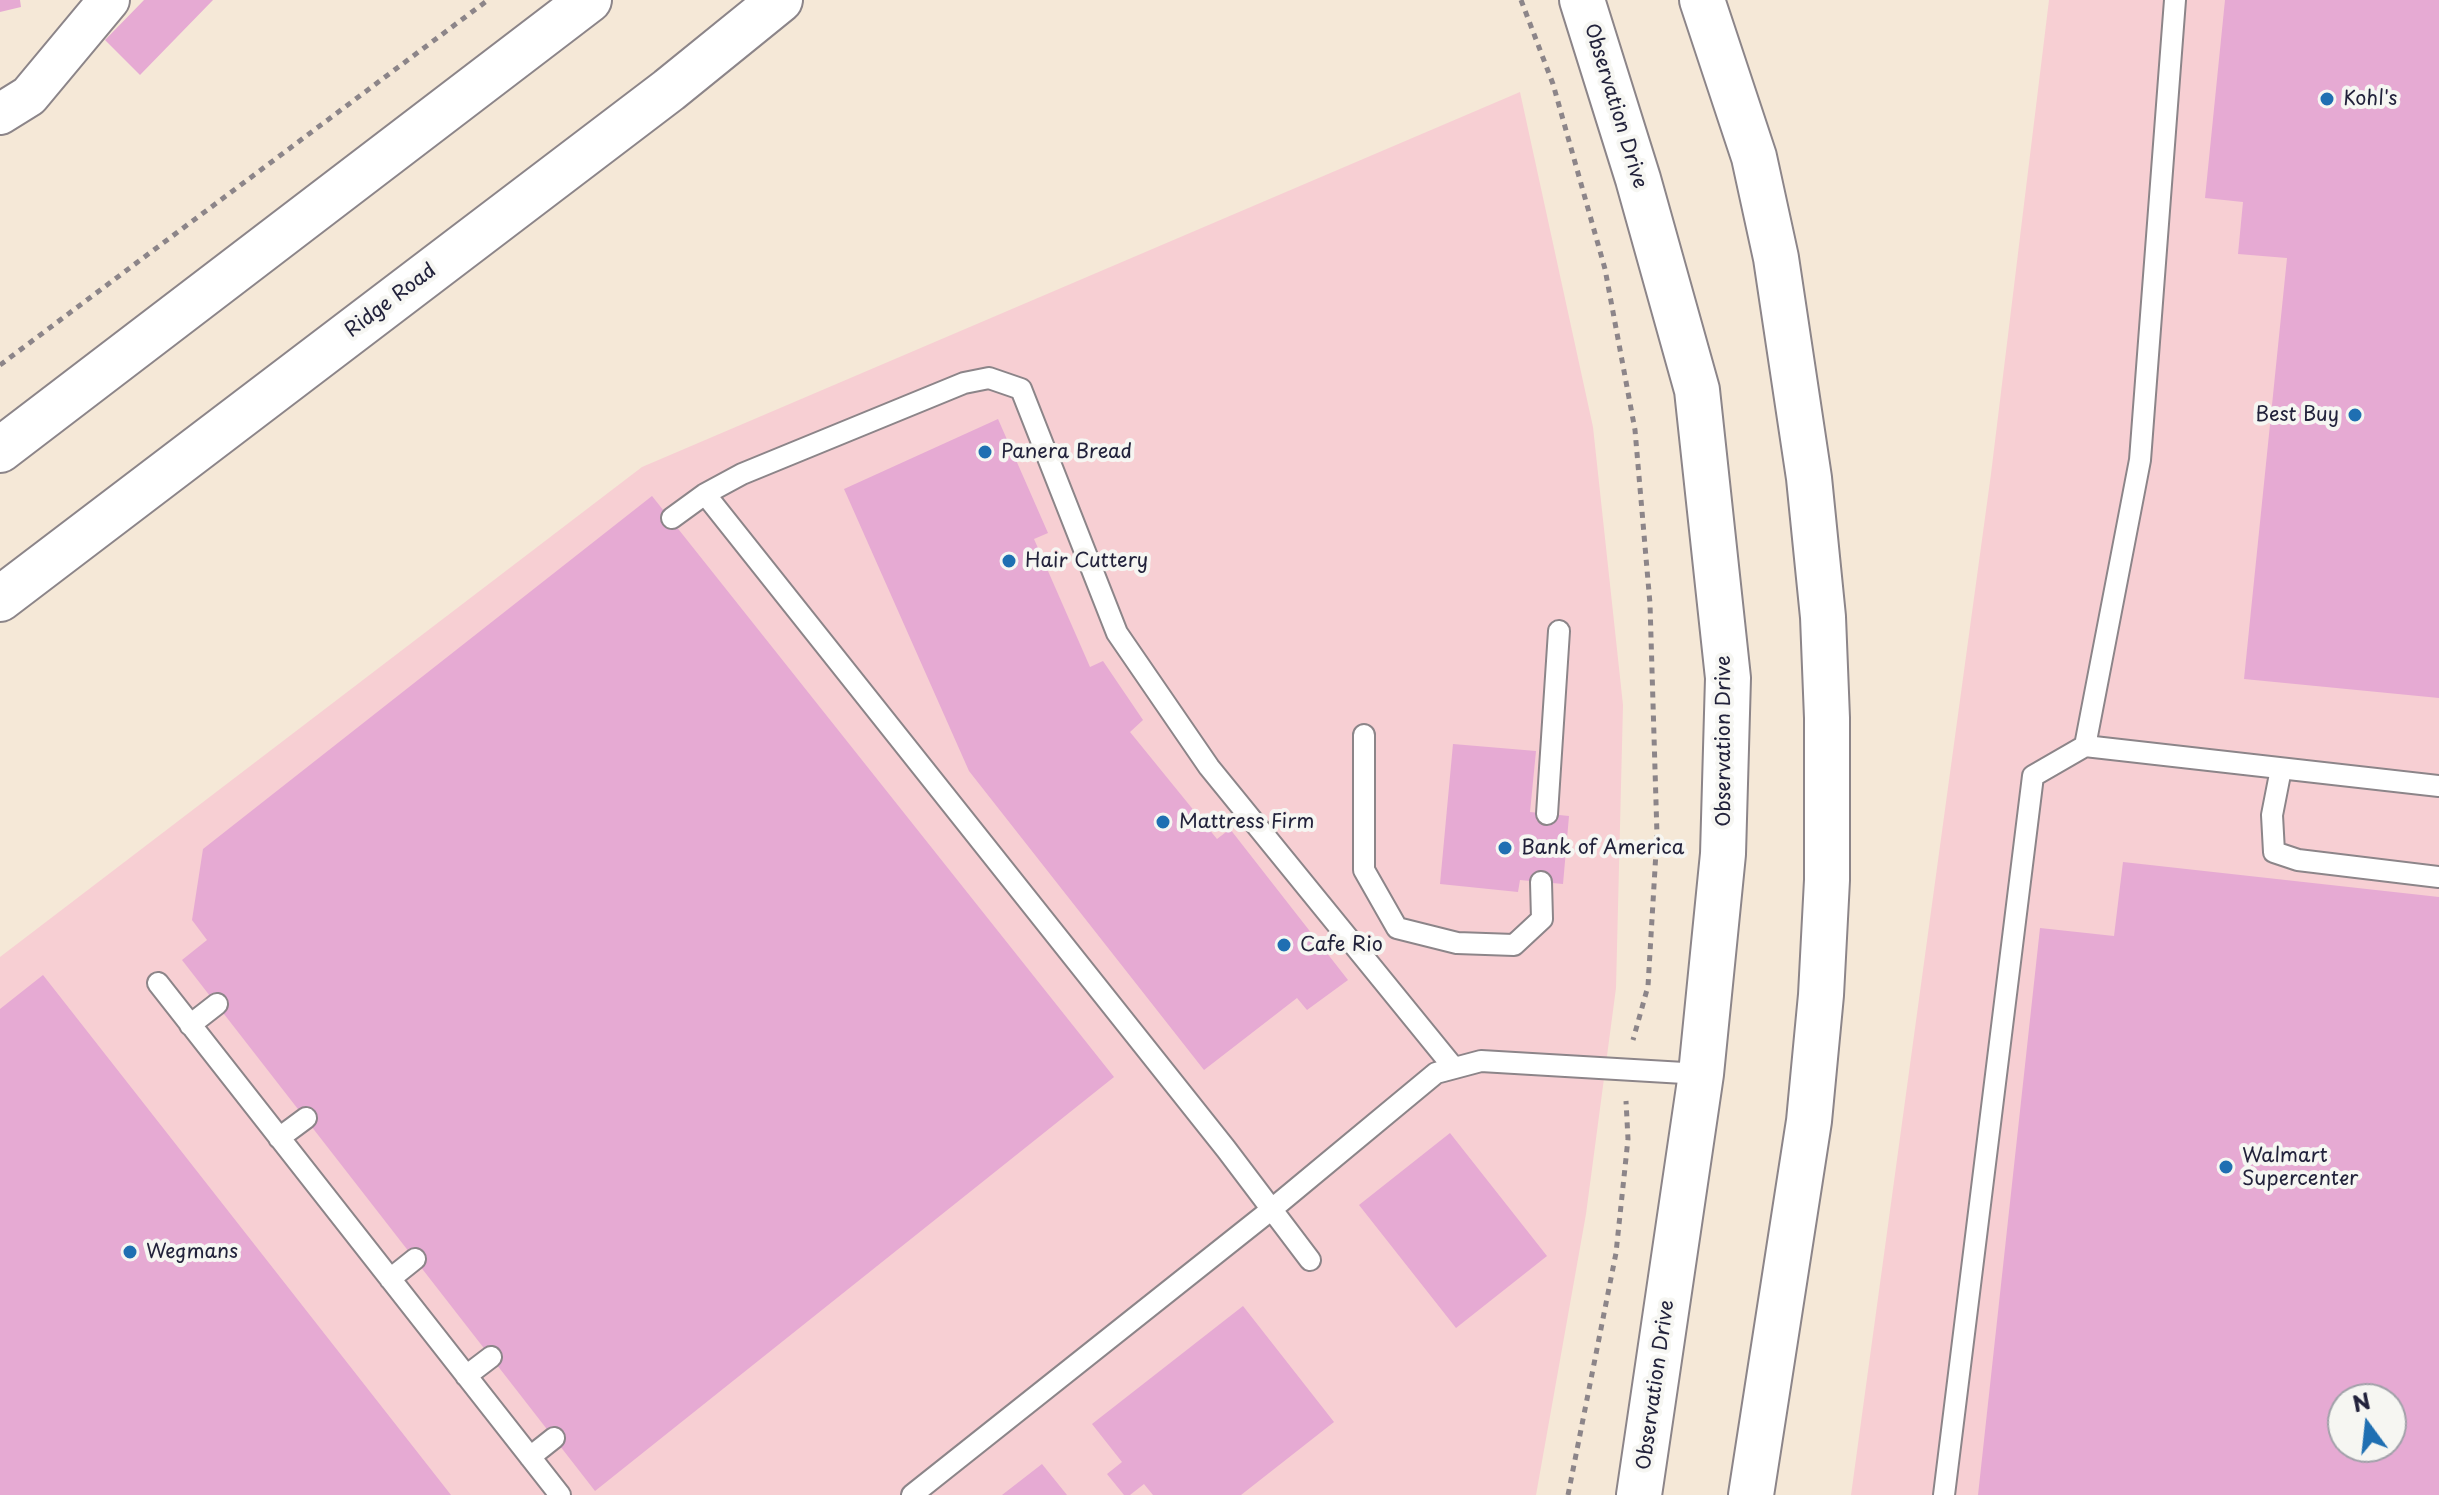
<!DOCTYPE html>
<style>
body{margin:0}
#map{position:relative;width:2439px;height:1495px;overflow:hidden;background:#f5e8d7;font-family:"Playpen Sans",sans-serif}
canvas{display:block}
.north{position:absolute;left:2327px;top:1383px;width:80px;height:80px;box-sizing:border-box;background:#f6f6f2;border:2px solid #a1a1a9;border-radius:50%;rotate:345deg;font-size:22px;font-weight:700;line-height:32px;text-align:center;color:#22223b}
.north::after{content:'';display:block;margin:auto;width:28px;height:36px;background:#1f6fb2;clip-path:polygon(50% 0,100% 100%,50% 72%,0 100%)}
</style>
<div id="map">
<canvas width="2439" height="1495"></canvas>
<div class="north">N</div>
</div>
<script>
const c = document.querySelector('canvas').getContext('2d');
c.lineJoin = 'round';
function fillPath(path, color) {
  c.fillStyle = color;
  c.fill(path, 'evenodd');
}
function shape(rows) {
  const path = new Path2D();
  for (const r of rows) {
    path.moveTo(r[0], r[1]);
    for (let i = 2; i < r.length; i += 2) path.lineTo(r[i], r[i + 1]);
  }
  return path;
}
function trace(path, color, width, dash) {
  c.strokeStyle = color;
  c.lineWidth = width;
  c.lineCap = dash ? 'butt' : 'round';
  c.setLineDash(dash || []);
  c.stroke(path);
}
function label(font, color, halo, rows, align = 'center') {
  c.font = font + ' "Playpen Sans",sans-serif';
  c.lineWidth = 8;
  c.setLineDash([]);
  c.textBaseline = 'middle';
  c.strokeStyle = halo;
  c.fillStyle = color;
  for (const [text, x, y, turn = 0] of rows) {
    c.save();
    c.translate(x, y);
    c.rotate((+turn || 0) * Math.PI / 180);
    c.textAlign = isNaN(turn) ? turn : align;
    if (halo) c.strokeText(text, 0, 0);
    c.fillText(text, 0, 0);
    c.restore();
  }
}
const built = shape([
 [2049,0,2439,0,2439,1495,1851,1495,1991,474],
 [2343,1399,2391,1399,2391,1447,2343,1447],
 [1520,92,1593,427,1623,705,1616,988,1586,1214,1536,1495,0,1495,0,957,642,467]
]);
const building = shape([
 [0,0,20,0,21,7,0,12],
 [144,0,213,0,140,75,105,40],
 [2225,0,2439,0,2439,698,2244,679,2287,258,2238,254,2243,202,2205,198],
 [998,419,1048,533,1034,539,1090,667,1103,661,1143,720,1130,732,1217,839,1230,829,1348,980,1307,1010,1297,998,1204,1070,969,771,844,489],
 [652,496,1114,1077,595,1491,182,960,207,940,192,920,203,849],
 [1453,744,1536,751,1530,812,1569,816,1563,884,1520,880,1518,892,1440,884],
 [2123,862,2439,897,2439,1495,1978,1495,2040,928,2114,936],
 [2343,1399,2391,1399,2391,1447,2343,1447],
 [43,975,451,1495,0,1495,0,1009],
 [1450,1133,1547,1256,1456,1328,1359,1205],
 [1243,1306,1334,1422,1241,1495,1153,1495,1144,1484,1130,1495,1124,1495,1107,1474,1122,1462,1092,1424],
 [1042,1464,1067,1495,1002,1495]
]);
const path = shape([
 [1521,0,1553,84,1605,269,1635,430,1650,604,1657,835,1648,986,1633,1040],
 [0,365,488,0],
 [1568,1495,1616,1253,1628,1139,1626,1101]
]);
const lane = shape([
 [705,494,1226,1149,1310,1260],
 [672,518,705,494,742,474,964,383,989,378,1021,389,1117,633,1209,767,1454,1068],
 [1364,735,1364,870,1397,928,1457,943,1514,945,1542,919,1541,882],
 [2085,746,2140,460,2175,0],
 [2281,769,2272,815,2274,852,2298,860,2439,877],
 [1547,814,1559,631],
 [158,983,560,1495],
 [190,1025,217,1004],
 [279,1138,306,1118],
 [390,1279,415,1259],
 [466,1376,491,1357],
 [530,1457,554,1438],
 [912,1495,1272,1209,1436,1073,1481,1061,1701,1074],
 [1944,1495,2033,776,2085,746,2439,786]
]);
const street = shape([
 [0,114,29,96,109,0]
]);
const secondary = shape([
 [1582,0,1638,179,1697,390,1728,678,1723,854,1701,1074,1639,1495],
 [1702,0,1754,157,1776,258,1809,478,1823,617,1827,718,1827,880,1821,995,1809,1121,1751,1495]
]);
const highway = shape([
 [0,450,589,0],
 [0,599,669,90,780,0]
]);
const markers = [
 [2327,99,8,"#1f6fb2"],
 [2355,415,8,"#1f6fb2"],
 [985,452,8,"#1f6fb2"],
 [1009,561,8,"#1f6fb2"],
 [1163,822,8,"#1f6fb2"],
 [1505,848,8,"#1f6fb2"],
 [1284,945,8,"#1f6fb2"],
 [2226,1167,8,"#1f6fb2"],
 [130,1252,8,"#1f6fb2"]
];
const poiNames = [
 ["Kohl's",2343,99],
 ["Best Buy",2339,415,"right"],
 ["Panera Bread",1001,452],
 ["Hair Cuttery",1025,561],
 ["Mattress Firm",1179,822],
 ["Bank of America",1521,848],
 ["Cafe Rio",1300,945],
 ["Walmart",2242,1156],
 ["Supercenter",2242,1179],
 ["Wegmans",146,1252]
];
const streetNames = [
 ["Observation Drive",1615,106,73],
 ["Ridge Road",391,301,-37],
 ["Observation Drive",1724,741,-90],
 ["Observation Drive",1656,1385,-82]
];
fillPath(built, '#f7cfd3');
fillPath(building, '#e6aad3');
trace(lane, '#8c8589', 24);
trace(street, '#8c8589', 44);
trace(secondary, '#8c8589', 48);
trace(highway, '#8c8589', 48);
trace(path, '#8c8589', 5, [6, 6]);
trace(lane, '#fff', 20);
trace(street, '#fff', 40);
trace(secondary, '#fff', 44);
trace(highway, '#fff', 44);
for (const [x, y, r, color] of markers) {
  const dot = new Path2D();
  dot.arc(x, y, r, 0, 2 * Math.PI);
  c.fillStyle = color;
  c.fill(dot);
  trace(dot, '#f6f6f2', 3);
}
label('20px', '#22223b', '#f6f6f2', poiNames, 'left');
label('20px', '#22223b', '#f6f6f2', streetNames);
</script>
